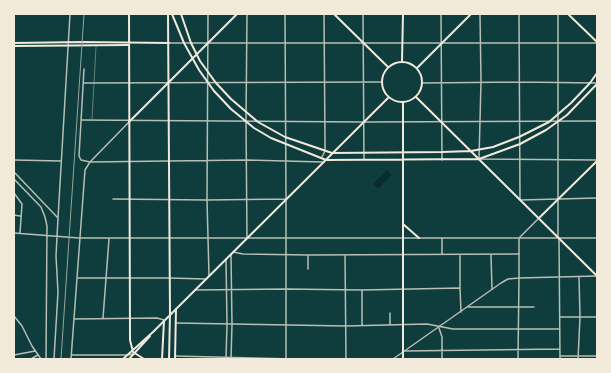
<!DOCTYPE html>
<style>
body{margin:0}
#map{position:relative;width:611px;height:373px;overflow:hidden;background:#0f3d3e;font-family:Poppins,sans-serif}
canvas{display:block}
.frame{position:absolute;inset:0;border:15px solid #f1e9da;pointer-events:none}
</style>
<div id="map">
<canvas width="611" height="373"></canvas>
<div class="frame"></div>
</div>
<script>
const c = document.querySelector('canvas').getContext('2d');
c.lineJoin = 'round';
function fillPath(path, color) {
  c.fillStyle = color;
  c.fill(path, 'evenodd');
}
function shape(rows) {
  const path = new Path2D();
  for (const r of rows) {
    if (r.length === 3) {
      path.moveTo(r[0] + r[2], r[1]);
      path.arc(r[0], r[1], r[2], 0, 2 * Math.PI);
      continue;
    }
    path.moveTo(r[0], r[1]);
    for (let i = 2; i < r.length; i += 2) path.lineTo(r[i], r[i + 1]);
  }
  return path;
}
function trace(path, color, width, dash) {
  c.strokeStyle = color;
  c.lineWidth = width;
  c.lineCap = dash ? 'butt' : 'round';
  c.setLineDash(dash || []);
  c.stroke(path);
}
const water = shape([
 [387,170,391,175,378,189,373,184]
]);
const service = shape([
 [92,119,96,47]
]);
const minor = shape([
 [208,14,207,200,209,276],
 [285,14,286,199,286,359],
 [363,14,364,160],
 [441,14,442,160],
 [519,14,520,200,597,198],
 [169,43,597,43],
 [84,69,79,156,81,160,90,162,247,160,323,162],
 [84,83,382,82],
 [423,83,519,82,597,83],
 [82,120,364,122,597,121],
 [14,160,61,161],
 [14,172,58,218],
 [14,179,41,207,45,217,47,226,46,359],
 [14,193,22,204,20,233],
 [113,199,207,200,286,199],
 [14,215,20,216],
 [14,233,79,238,403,238],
 [442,238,442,254],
 [559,239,560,359],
 [233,252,243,254,308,255,519,254],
 [308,255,308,269],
 [345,255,346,359],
 [460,255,460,288],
 [491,255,492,289],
 [77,278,169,278,206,279],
 [14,288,14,291],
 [468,307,534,307],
 [390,313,390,325],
 [14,316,22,326,32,346,41,359],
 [560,317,597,317],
 [103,318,109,239],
 [74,319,157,318,164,320],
 [176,323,346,326,427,324,453,329,560,329],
 [362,325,362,290],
 [439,328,442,337,442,359],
 [405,351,560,349],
 [14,355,35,351],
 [72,355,127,355,134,354],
 [175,356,293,359],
 [561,356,597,356],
 [31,359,38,355],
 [54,359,58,292,56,256,58,218,70,14],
 [71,359,85,170,90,162,129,122],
 [518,359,519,278,597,276],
 [578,359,580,317,579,277]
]);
const tertiary = shape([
 [247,14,246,121,247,238],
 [480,14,481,82,479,159,597,160],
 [558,14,558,238],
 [322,157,325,151,325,141,324,14],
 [403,238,597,238],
 [231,255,232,324,231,359],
 [195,290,286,289,362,290,460,288,461,312],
 [226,359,227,324,226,259],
 [393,359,501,283,508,279,519,278,519,238,539,218]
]);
const secondary = shape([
 [172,14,184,43,199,70,214,91,231,109,254,128,271,138,326,160,479,159,520,144,546,130,567,115,597,84],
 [181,14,191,43,200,61,216,83,231,99,258,122,285,137,332,153,442,152,471,151,493,147,519,137,549,122,571,103,590,83,597,73],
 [334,14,388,67],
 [568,14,597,42],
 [402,61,403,14],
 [416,97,597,276],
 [129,122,237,14],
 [539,218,597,161],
 [403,224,419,238],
 [175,359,176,309],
 [403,359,403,102]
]);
const primary = shape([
 [129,14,130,340,133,352,144,359],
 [168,14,170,314,169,359],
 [14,43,82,42,169,43],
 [14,46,128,45],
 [402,82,20],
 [417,68,471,14],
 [123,359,153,332,389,97],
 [129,359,150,336],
 [162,359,164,321]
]);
const rail = shape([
 [61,359,84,14]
]);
fillPath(water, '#0a2a2b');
trace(service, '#b8beb3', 0.5);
trace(minor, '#b8beb3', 1.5);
trace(tertiary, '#b8beb3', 1.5);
trace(secondary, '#f1e9da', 2);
trace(primary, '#f1e9da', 2);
trace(rail, '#97a49c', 1);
</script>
